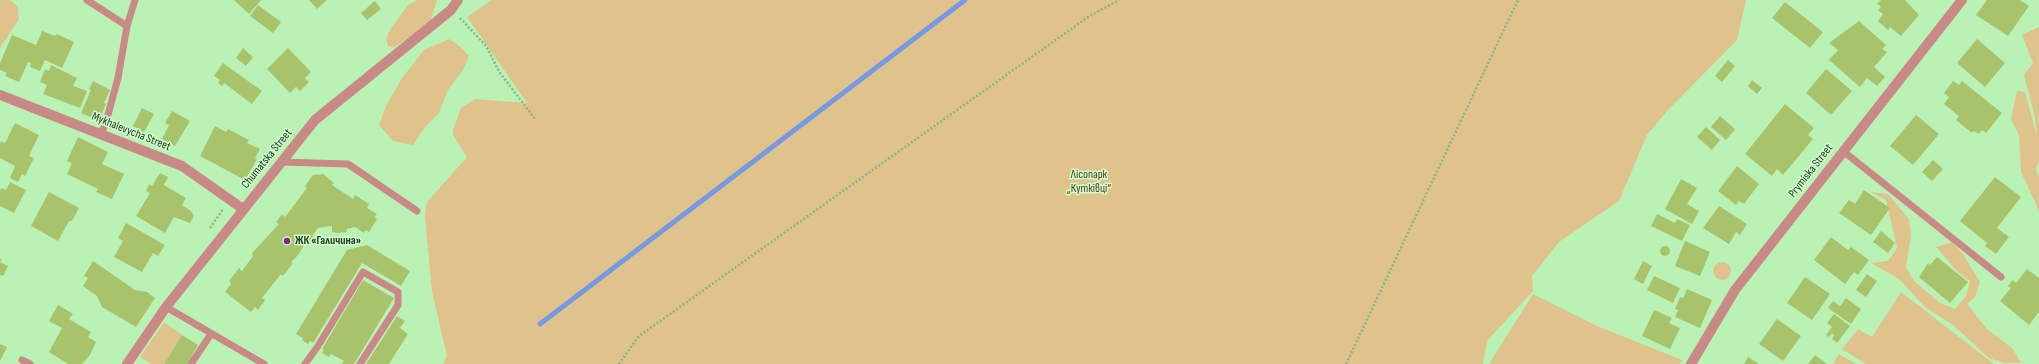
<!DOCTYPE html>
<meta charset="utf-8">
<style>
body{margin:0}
canvas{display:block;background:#baf2b6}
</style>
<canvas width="2039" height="364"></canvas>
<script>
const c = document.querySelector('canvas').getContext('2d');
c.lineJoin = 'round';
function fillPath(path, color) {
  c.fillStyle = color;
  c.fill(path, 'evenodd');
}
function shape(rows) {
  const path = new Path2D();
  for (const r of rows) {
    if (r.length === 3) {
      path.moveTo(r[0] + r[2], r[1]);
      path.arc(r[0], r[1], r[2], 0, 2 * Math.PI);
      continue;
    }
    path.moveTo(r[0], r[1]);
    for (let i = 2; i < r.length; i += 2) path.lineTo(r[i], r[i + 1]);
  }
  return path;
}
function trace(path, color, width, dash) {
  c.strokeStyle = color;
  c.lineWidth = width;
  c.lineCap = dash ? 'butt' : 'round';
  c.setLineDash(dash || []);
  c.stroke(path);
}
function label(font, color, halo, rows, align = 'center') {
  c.font = font + ' "Sofia Sans Condensed",sans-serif';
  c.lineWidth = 3;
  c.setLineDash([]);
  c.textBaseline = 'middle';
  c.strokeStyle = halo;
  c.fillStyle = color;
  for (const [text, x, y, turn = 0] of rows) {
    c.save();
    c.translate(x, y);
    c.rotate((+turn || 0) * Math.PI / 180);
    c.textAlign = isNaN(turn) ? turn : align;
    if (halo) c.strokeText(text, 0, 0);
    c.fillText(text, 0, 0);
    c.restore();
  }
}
const green = shape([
 [0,0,10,0,18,7,19,19,0,48],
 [417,0,437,0,430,23,395,47,388,46,386,39,391,28,408,5],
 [492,0,1746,0,1737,40,1667,111,1647,135,1619,201,1559,242,1532,276,1533,291,1487,341,1483,364,443,364,447,356,432,292,425,218,426,206,428,201,467,157,453,135,453,130,461,108,475,99,527,103,467,17],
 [2039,27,2039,160,2036,170,2039,177,2039,214,2037,206,2021,172,2019,135,2011,119,2017,91,2025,92,2037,136,2035,118,2024,75,2033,63,2022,35],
 [449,39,457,44,469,56,463,70,448,90,439,113,425,127,413,145,393,141,379,125,386,106,402,78,424,50],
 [1871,192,1888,194,1909,219,1911,235,1906,267,1914,281,1940,303,1955,309,1966,296,1970,281,1957,271,1936,247,1952,242,1963,254,1980,282,1975,297,1967,304,1987,329,2013,349,2021,363,2004,363,1989,358,1953,325,1925,307,1899,279,1871,263,1888,261,1897,248,1886,200],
 [1722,271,9],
 [1901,292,1994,364,1866,364,1842,349,1858,329,1872,337],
 [1533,294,1597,326,1682,360,1680,364,1489,364],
 [164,322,182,335,164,364,151,364,140,357],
 [1839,354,1856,364,1833,364]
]);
const stream = shape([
 [540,324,965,0]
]);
const building = shape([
 [234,0,261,0,249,14],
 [309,0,327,0,317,9],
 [1881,0,1905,0,1919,15,1901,36,1890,27,1888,30,1878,21,1883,14,1878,10,1881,7,1877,4],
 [1987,0,2020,0,2029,6,2008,36,1976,15],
 [375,1,381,9,367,20,361,13],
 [1785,2,1823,32,1810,48,1772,18],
 [258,5,281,22,273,33,250,16],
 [1859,21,1886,45,1882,49,1887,52,1874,67,1885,77,1877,86,1867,78,1860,87,1829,60,1838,50,1829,43],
 [42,31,55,36,57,34,74,42,62,68,45,60,40,71,30,67,31,63,28,62,19,82,5,76,7,73,0,70,0,63,12,35,36,45],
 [1977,39,2005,63,1985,87,1957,63],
 [243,48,253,57,246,66,236,58],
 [288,48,311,72,305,78,309,82,300,91,296,87,290,93,267,69],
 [1728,60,1735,66,1722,82,1715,76],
 [223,63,262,91,252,104,224,83,222,86,218,83,220,80,214,76],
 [51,65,77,78,73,86,87,91,80,108,43,94,47,85,40,82,45,69,49,71],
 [1826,69,1852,91,1831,115,1806,93],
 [1752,80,1762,88,1757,94,1748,86],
 [93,81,110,90,104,103,106,104,99,121,81,113,91,90,89,89],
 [1953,81,1959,85,1962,81,2002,113,1986,133,1982,130,1979,134,1974,131,1972,133,1956,120,1959,116,1944,104,1949,97,1944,93],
 [1785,104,1814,128,1808,135,1813,139,1783,175,1777,169,1772,176,1745,154],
 [142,108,154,114,144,132,133,126],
 [172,111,190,121,175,146,162,139,169,125,165,123],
 [1916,115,1939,134,1913,165,1890,146],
 [1720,116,1735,129,1726,140,1711,127],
 [15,123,39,135,29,156,34,158,25,176,22,174,18,182,10,178,15,166,0,158,0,144,1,141,5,143],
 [215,126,226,132,228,129,249,140,247,143,260,149,255,158,257,159,245,180,200,156],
 [1706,127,1720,140,1712,150,1697,137],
 [78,137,108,152,102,164,124,174,112,199,96,192,98,189,67,174,72,163,67,161],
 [1933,160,1943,169,1932,181,1922,172],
 [1737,166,1759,184,1744,204,1739,201,1736,205,1718,191],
 [160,173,168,177,164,185,186,198,182,205,191,211,194,216,190,223,174,217,165,233,136,216,150,193,146,191,149,184,152,186],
 [323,174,334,183,332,185,353,199,355,195,369,204,367,208,377,214,374,217,377,219,369,232,366,230,364,233,355,227,346,229,347,232,338,233,332,232,332,226,318,228,312,236,315,238,308,246,305,244,298,255,291,262,293,263,283,276,281,274,262,298,265,300,258,310,255,307,251,312,225,292,231,284,229,281,239,268,242,271,253,256,252,253,279,224,276,222,282,214,285,217,307,188,305,186,313,175],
 [1995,177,2021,197,1997,228,2009,237,1996,254,1985,246,1987,243,1960,221],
 [1681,179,1697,188,1687,204,1699,211,1692,224,1665,209],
 [10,182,26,190,14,213,0,206,0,191,1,188,6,190],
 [1864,190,1890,208,1871,235,1839,213,1849,200,1855,204],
 [49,192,79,208,72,221,69,221,58,241,31,226],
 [1719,206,1747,224,1740,235,1736,232,1729,244,1703,228],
 [1657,214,1675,223,1677,219,1690,225,1682,241,1651,226],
 [126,223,165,245,158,256,153,253,142,272,114,257,123,241,118,238],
 [1881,231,1895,243,1888,253,1873,242],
 [1831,237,1848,250,1851,247,1869,260,1858,275,1854,272,1845,284,1814,260],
 [1685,241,1710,252,1700,276,1675,266],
 [367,245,410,271,401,286,362,263,313,343,310,341,308,344,302,340,303,338,296,334,347,250],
 [1665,251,5],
 [1937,257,1968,282,1950,303,1919,277,1928,263,1930,265],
 [0,259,2,259,0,262,8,266,3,276,0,275],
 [93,261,135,290,147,292,155,298,136,327,102,307,97,296,83,286,88,278,84,276],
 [1643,261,1652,266,1643,284,1634,279],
 [2027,269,2039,278,2039,312,2029,325,2000,301,2011,288,2008,286,2013,280,2016,283],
 [1867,274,1877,281,1866,297,1856,290],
 [1654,276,1680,288,1673,303,1647,290],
 [1805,277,1830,294,1812,320,1787,303],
 [363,280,394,298,354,364,342,364,344,361,331,354,329,357,322,353,324,350,322,349],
 [1687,289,1712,300,1700,328,1675,317,1678,310,1675,309,1680,297,1683,298],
 [1846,298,1861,309,1851,324,1828,308,1833,301,1840,306],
 [58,305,73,314,69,319,91,332,88,337,96,342,90,355,82,364,68,364,49,352,62,328,49,321],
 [1654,310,1672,318,1669,323,1680,328,1670,349,1642,336],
 [1834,314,1850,326,1837,343,1832,339,1834,335,1832,333,1829,337,1826,335,1832,327,1827,323],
 [397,316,405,321,400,328,408,334,389,364,366,364],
 [1777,319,1801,336,1783,361,1759,344],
 [182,335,198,345,187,364,164,364],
 [0,344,7,347,0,361],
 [1815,355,1827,364,1808,364],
 [1748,357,1759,364,1744,364]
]);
const path = shape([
 [460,18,486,46,500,73,536,120],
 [210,228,223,209],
 [619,364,639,336,1088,17,1119,0],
 [1346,364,1518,0]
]);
const service = shape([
 [87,0,127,26],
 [101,134,106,122,118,78,127,26,135,0],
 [1843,151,2001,277],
 [281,162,348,164,417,211],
 [166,307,264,364],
 [22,360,30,364],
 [191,364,211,334],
 [305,364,318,346,363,272,398,292,398,305,360,364]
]);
const minor = shape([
 [0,95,182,166,243,209],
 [127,364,166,307,315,120,451,10,458,0],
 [1691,364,1735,290,1962,0]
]);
const markers = [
 [287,241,4,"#82238e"]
];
const streetNames = [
 ["Mykhalevycha Street",131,132,22],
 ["Chumatska Street",267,159,-51],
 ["Prymiska Street",1811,171,-52]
];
const parkNames = [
 ["Лісопарк",1089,175],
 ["„Кутківці“",1089,189]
];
const poiNames = [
 ["ЖК «Галичина»",295,241]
];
fillPath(green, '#e0c38c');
trace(stream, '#759ae3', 5);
fillPath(building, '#a9c36d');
trace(path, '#89b686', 2.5, [2, 2]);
trace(service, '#c98986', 7);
trace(minor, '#c98986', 10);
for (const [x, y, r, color] of markers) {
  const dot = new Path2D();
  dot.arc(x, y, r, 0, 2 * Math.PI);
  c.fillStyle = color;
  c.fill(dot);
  trace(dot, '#d0fccc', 1.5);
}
label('12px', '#253b23', '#d0fccc', streetNames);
label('12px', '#4e3c17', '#d0fccc', parkNames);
label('bold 12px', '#253b23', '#d0fccc', poiNames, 'left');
</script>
